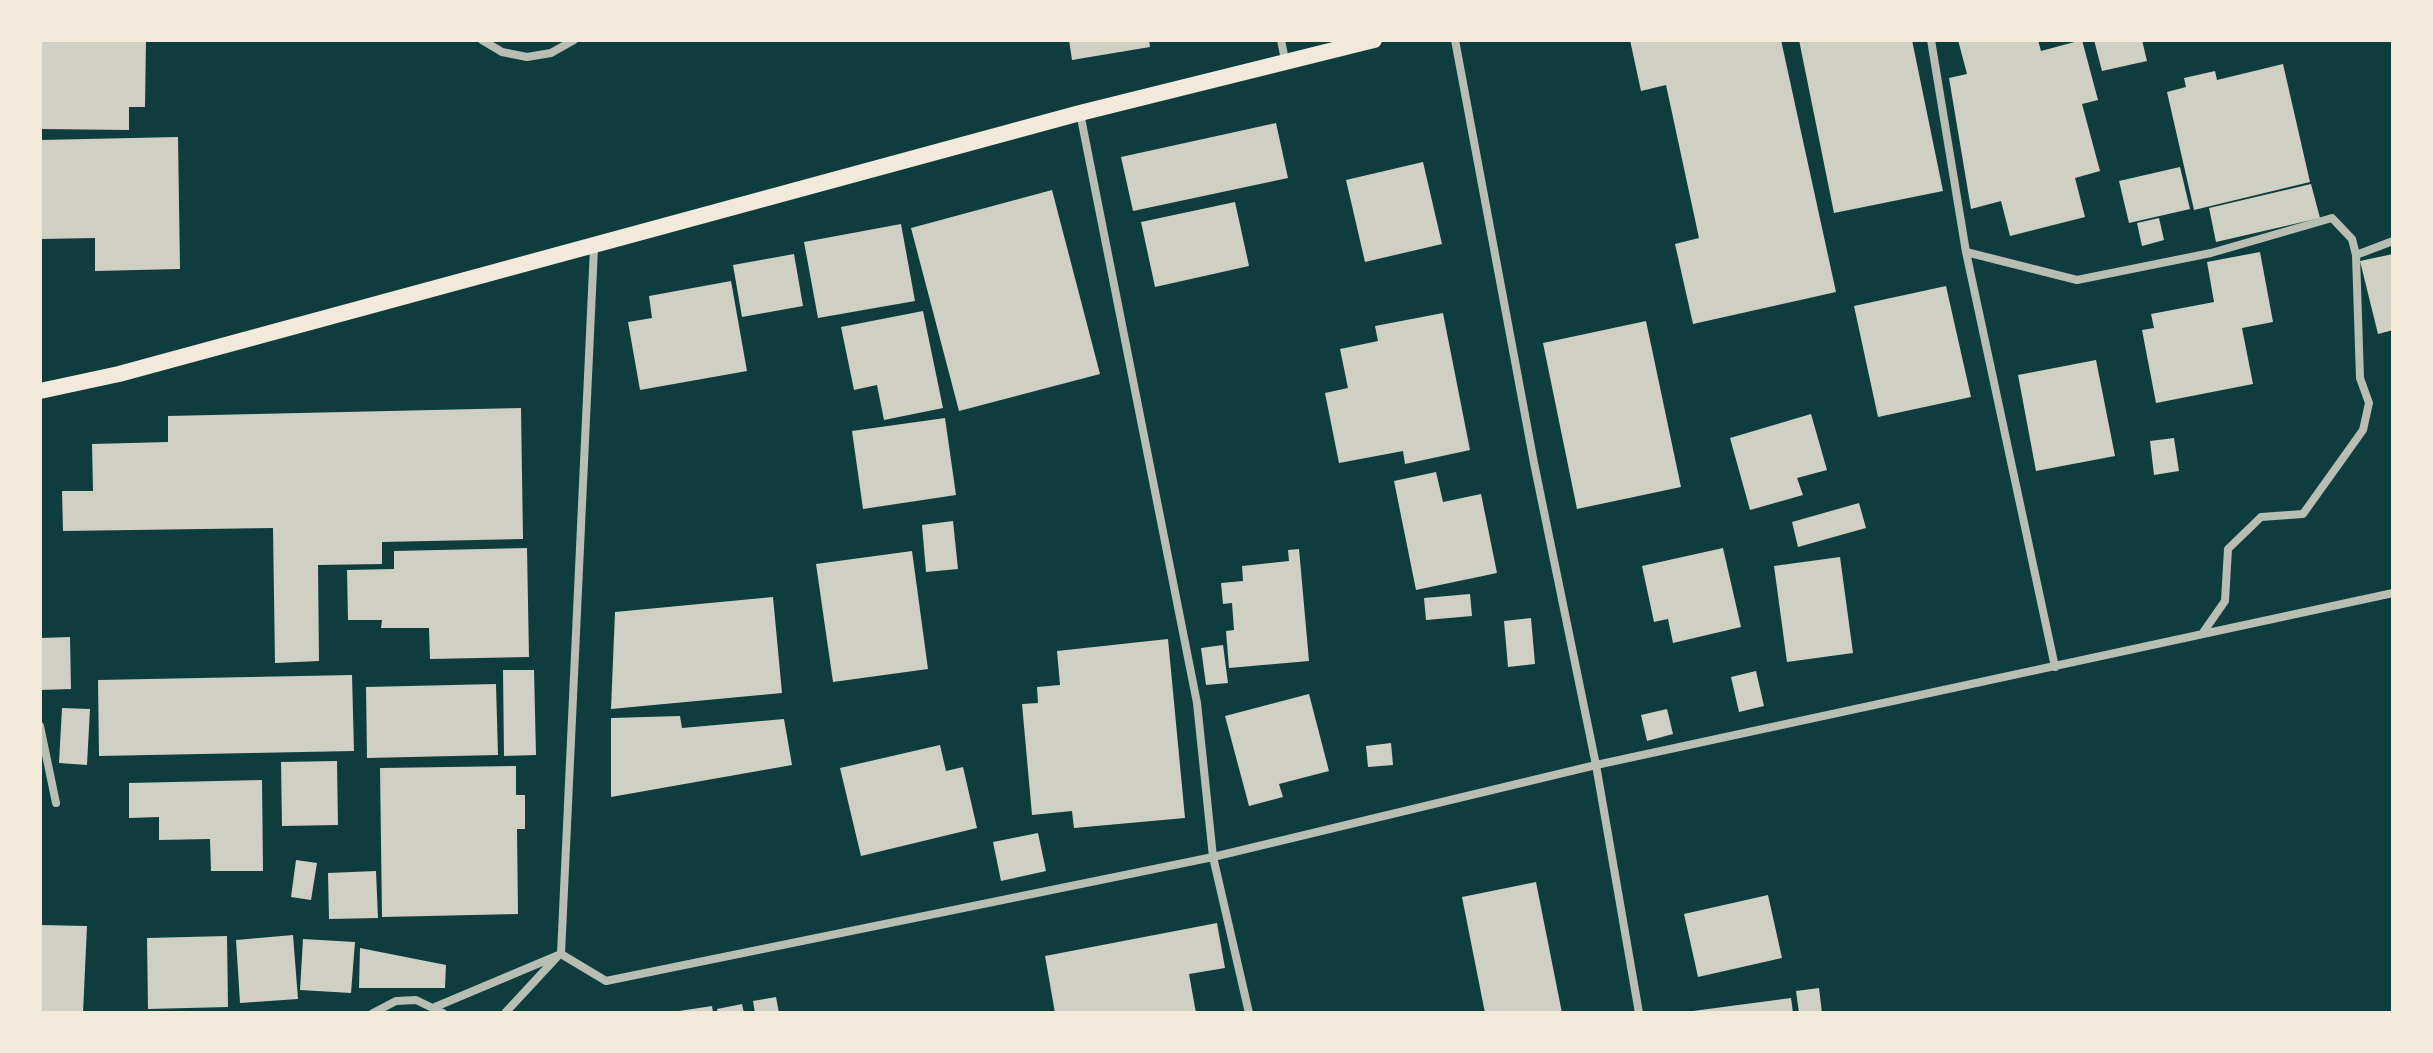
<!DOCTYPE html>
<style>
body{margin:0}
#map{position:relative;width:2433px;height:1053px;overflow:hidden;background:#0f3d3e;font-family:"DejaVu Sans",sans-serif}
canvas{display:block}
.frame{position:absolute;inset:0;border:42px solid #f1e9da;pointer-events:none}
</style>
<div id="map">
<canvas width="2433" height="1053"></canvas>
<div class="frame"></div>
</div>
<script>
const c = document.querySelector('canvas').getContext('2d');
c.lineJoin = 'round';
function fillPath(path, color) {
  c.fillStyle = color;
  c.fill(path, 'evenodd');
}
function shape(rows) {
  const path = new Path2D();
  for (const r of rows) {
    path.moveTo(r[0], r[1]);
    for (let i = 2; i < r.length; i += 2) path.lineTo(r[i], r[i + 1]);
  }
  return path;
}
function trace(path, color, width, dash) {
  c.strokeStyle = color;
  c.lineWidth = width;
  c.lineCap = dash ? 'butt' : 'round';
  c.setLineDash(dash || []);
  c.stroke(path);
}
const building = shape([
 [40,40,146,40,145,107,129,107,129,130,40,129],
 [1069,40,1149,40,1150,47,1072,60],
 [1630,40,1781,40,1836,292,1693,324,1675,244,1699,238,1666,85,1641,91],
 [1799,40,1912,40,1943,191,1834,213],
 [1958,40,2038,40,2041,51,2082,40,2098,100,2082,104,2100,171,2075,178,2085,217,2010,236,2001,201,1971,209,1949,78,1967,74],
 [2094,40,2142,40,2147,61,2102,71],
 [2283,64,2310,182,2194,210,2167,92,2186,87,2184,78,2215,71,2217,80],
 [1276,123,1288,178,1133,211,1121,157],
 [178,137,180,269,95,271,95,238,40,239,40,140],
 [1423,162,1442,244,1365,262,1346,180],
 [2180,167,2190,209,2129,223,2119,181],
 [2311,184,2320,218,2216,242,2209,208],
 [1052,190,1100,374,959,411,911,228],
 [1235,202,1249,266,1155,287,1141,222],
 [2159,218,2164,240,2142,246,2137,223],
 [901,224,915,301,818,318,804,242],
 [2260,252,2273,322,2242,328,2253,384,2156,403,2142,330,2154,328,2151,314,2214,302,2207,262],
 [794,254,803,306,742,317,733,265],
 [2393,254,2393,330,2378,334,2360,261],
 [731,281,747,371,640,390,628,322,652,318,649,296],
 [1946,286,1971,397,1878,417,1854,306],
 [923,311,943,408,884,420,877,385,854,390,841,327],
 [1443,313,1470,450,1405,464,1403,451,1339,463,1325,393,1348,388,1340,349,1378,341,1375,326],
 [1646,321,1681,487,1577,509,1543,343],
 [2096,360,2115,456,2036,471,2018,375],
 [521,408,523,539,382,542,382,564,318,565,319,661,275,663,273,528,63,531,62,491,93,491,92,444,168,442,168,416],
 [1811,414,1827,470,1797,478,1803,495,1750,510,1730,438],
 [945,418,956,495,863,509,852,431],
 [2174,438,2179,471,2154,475,2150,441],
 [1436,472,1443,502,1481,494,1497,573,1416,590,1394,481],
 [1859,503,1866,528,1798,547,1792,522],
 [953,521,958,569,926,572,922,525],
 [527,548,529,657,430,659,429,628,381,628,382,620,348,620,347,570,394,569,394,551],
 [1723,548,1741,627,1673,643,1668,619,1654,622,1642,566],
 [1299,549,1309,661,1229,668,1226,631,1234,630,1232,603,1223,604,1221,583,1243,581,1242,566,1289,561,1288,550],
 [912,551,928,669,833,682,816,564],
 [1840,557,1853,653,1787,662,1774,566],
 [1470,594,1472,616,1426,620,1424,598],
 [773,597,782,693,611,709,615,612],
 [1531,618,1535,664,1508,667,1504,621],
 [70,637,71,689,40,690,40,638],
 [1168,639,1185,818,1074,828,1072,811,1032,815,1022,704,1038,703,1037,687,1060,685,1057,651],
 [1223,645,1228,683,1206,685,1201,648],
 [503,670,534,670,536,755,504,756],
 [1756,671,1764,706,1739,712,1731,677],
 [352,675,354,751,99,756,98,680],
 [496,684,498,755,367,758,366,687],
 [1309,694,1329,771,1279,784,1283,797,1249,806,1225,716],
 [62,708,90,709,87,765,59,763],
 [1667,709,1673,734,1647,741,1641,715],
 [680,716,682,728,784,719,792,765,611,797,611,718],
 [1391,743,1393,765,1368,767,1366,746],
 [940,745,946,771,963,767,977,828,861,856,840,768],
 [337,761,338,825,282,826,281,762],
 [516,766,516,795,525,795,525,829,517,829,518,914,382,917,380,768],
 [262,780,263,871,211,871,210,839,159,840,159,817,129,818,129,783],
 [1038,833,1046,871,1001,881,993,842],
 [296,860,317,863,311,900,291,897],
 [376,871,378,918,329,919,328,873],
 [1536,882,1562,1013,1485,1013,1462,897],
 [1768,895,1782,958,1698,977,1684,914],
 [1217,923,1225,968,1189,974,1196,1013,1055,1013,1045,956],
 [40,925,87,926,83,1013,40,1013],
 [293,935,298,999,240,1003,236,940],
 [227,936,228,1007,148,1009,147,938],
 [303,939,355,942,351,993,300,990],
 [360,948,446,965,445,988,359,988],
 [1819,988,1822,1013,1799,1013,1796,991],
 [776,997,779,1013,755,1013,753,1001],
 [1791,998,1793,1013,1693,1013,1693,1011],
 [742,1004,744,1013,718,1013,717,1009],
 [712,1006,713,1013,679,1013,679,1011]
]);
const minor = shape([
 [482,40,502,52,527,57,551,53,574,40],
 [1281,40,1285,60],
 [1455,40,1534,463,1596,765,1639,1013],
 [1931,40,1966,252,2055,667],
 [1080,113,1197,703,1213,857,1249,1013],
 [1966,252,2077,280,2211,253,2332,218,2352,239,2356,255,2393,241],
 [2202,634,2225,601,2228,549,2261,517,2303,514,2363,430,2369,403,2360,378,2356,255],
 [40,726,56,803],
 [561,954,606,981,1213,857,1596,765,2393,593],
 [561,954,594,248],
 [435,1007,561,954],
 [373,1013,396,1001,416,1000,443,1013],
 [505,1013,557,957]
]);
const secondary = shape([
 [40,391,119,374,1080,113,1374,40]
]);
fillPath(building, '#cfcfc3');
trace(minor, '#b8beb3', 8);
trace(secondary, '#f1e9da', 16);
</script>
